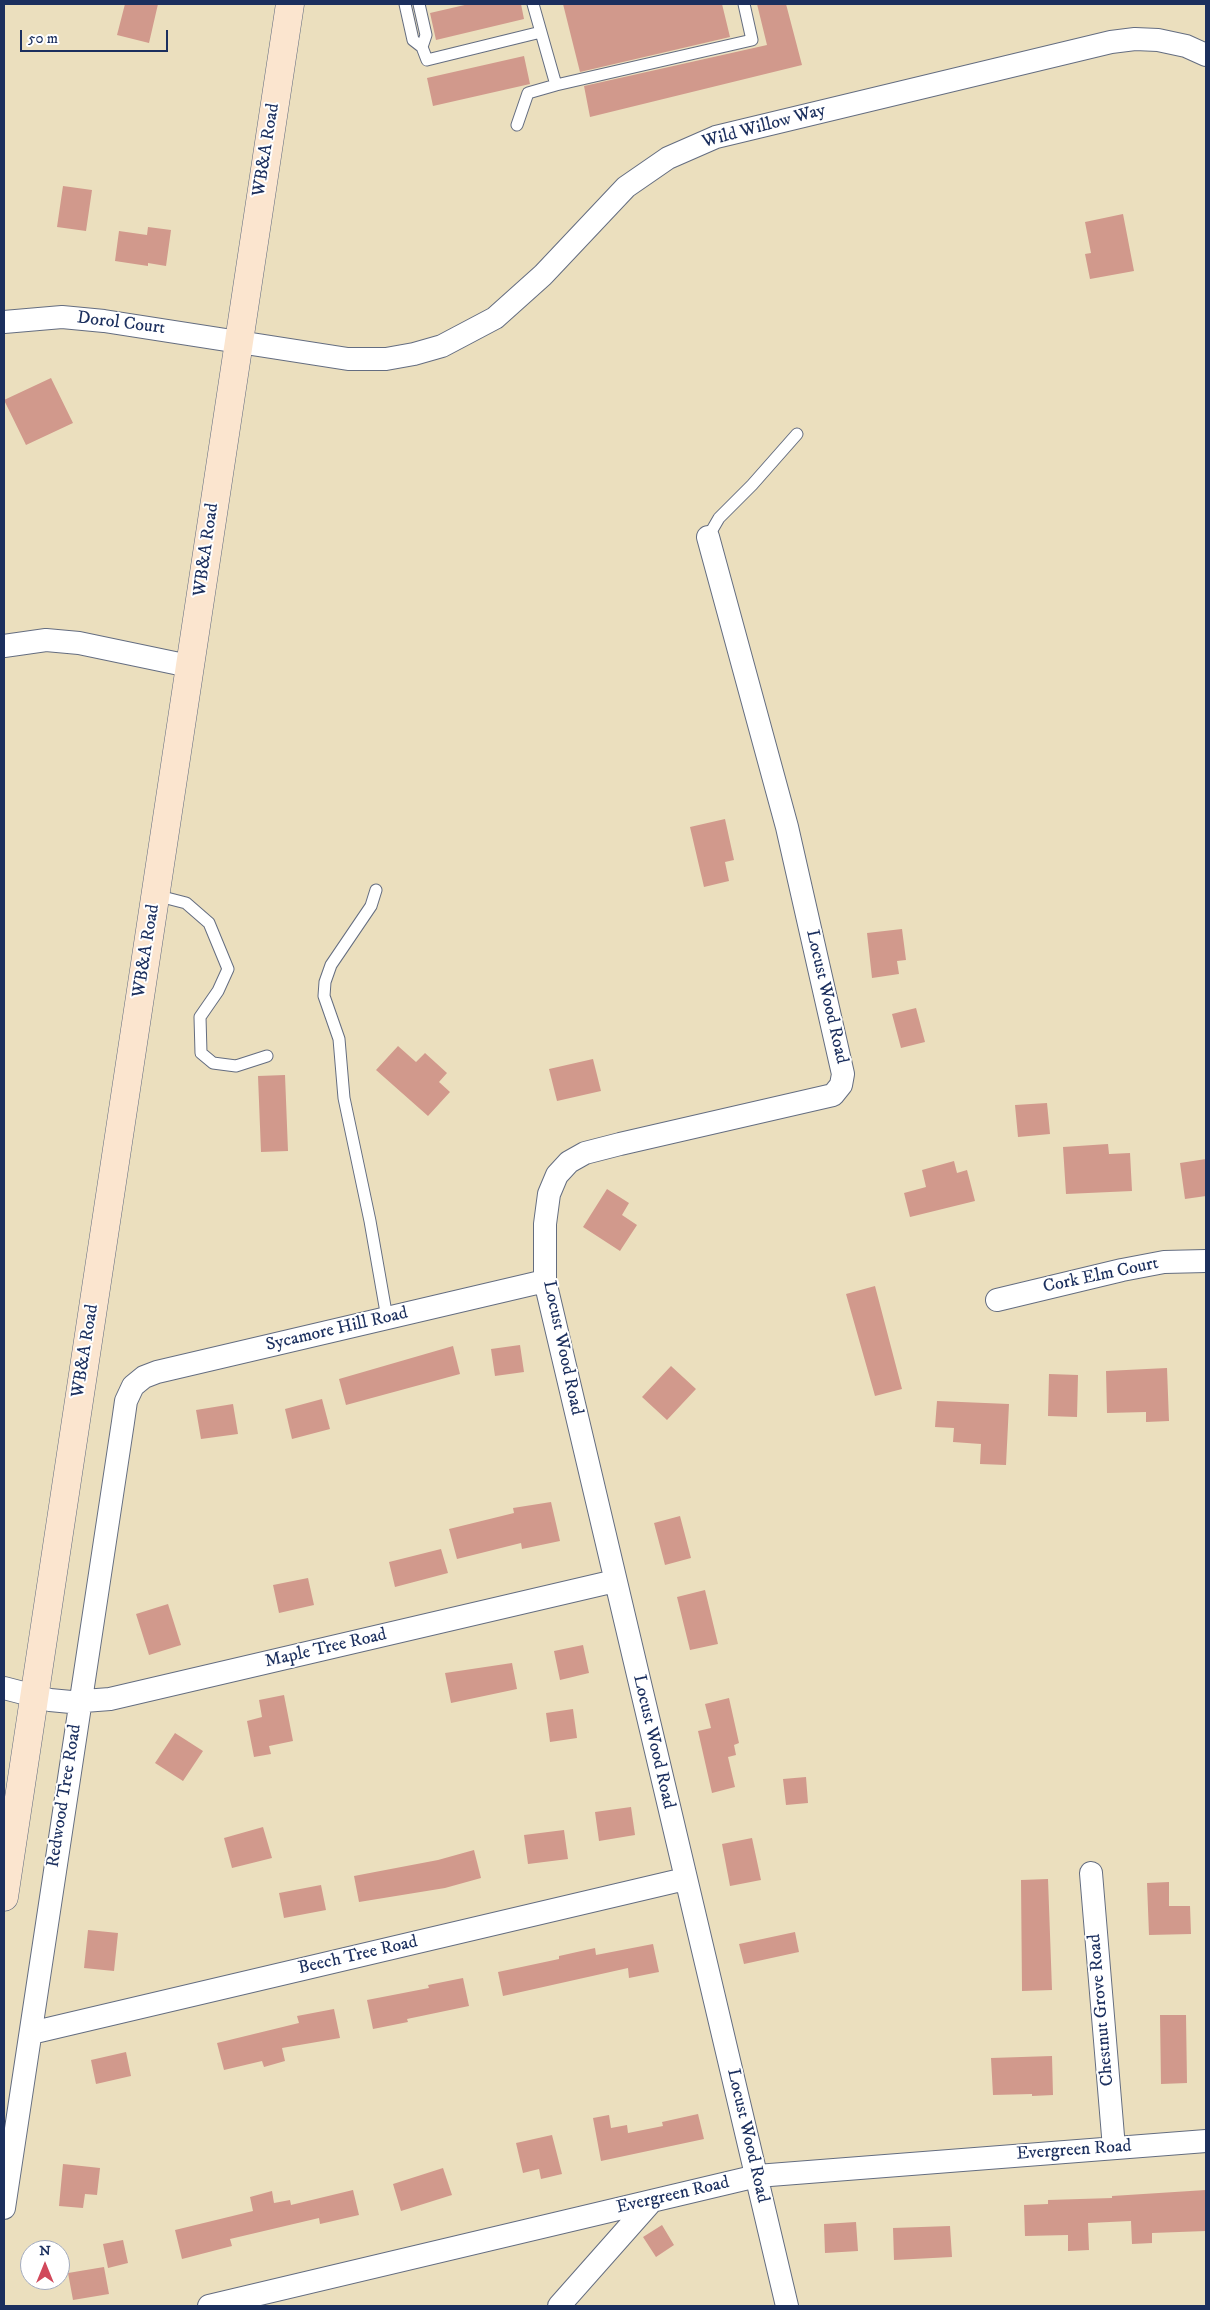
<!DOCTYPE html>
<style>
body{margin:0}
#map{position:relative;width:1210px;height:2310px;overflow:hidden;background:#ebdfbe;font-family:"IM FELL DW Pica",serif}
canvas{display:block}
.frame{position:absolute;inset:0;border:5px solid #1b2f5e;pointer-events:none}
.north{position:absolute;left:20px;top:2240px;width:50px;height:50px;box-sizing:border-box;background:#fff;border:1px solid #a4acbf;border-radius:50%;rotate:0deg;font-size:14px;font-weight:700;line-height:20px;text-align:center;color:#1b2f5e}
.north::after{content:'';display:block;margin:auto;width:18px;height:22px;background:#d1495b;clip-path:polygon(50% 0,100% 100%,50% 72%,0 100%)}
.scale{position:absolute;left:20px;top:30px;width:148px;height:22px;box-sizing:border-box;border:2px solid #1b2f5e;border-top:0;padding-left:6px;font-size:15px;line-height:18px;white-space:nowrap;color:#1b2f5e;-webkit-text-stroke:4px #fff;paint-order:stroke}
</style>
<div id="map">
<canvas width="1210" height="2310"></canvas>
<div class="frame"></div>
<div class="north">N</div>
<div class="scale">50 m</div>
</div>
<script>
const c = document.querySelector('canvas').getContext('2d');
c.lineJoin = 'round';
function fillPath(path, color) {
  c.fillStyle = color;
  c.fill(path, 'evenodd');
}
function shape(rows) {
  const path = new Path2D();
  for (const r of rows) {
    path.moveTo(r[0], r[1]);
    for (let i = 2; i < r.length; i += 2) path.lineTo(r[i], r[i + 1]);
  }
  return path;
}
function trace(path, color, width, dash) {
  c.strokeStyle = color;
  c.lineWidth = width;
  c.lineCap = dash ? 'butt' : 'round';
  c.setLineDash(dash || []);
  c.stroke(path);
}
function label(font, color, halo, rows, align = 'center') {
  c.font = font + ' "IM FELL DW Pica",serif';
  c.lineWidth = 4;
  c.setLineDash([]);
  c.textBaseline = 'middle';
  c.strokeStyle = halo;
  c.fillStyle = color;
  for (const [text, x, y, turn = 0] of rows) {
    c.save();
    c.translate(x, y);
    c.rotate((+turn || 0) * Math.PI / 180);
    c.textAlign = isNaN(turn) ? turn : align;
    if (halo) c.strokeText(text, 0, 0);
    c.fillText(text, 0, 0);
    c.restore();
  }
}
const building = shape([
 [125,4,158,4,149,43,117,35],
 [469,4,521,4,524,19,436,40,430,13],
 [563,4,722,4,730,37,580,72],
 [757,4,786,4,802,65,590,117,584,86,767,45],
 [524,56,530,84,433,106,427,78],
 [63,186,92,190,86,231,57,227],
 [1123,214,1134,271,1090,279,1085,254,1091,253,1085,222],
 [148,227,171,230,166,266,148,263,148,266,115,261,119,231,147,235],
 [51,378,73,423,26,445,4,400],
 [725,819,734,860,725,862,729,881,704,887,690,827],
 [902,929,906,960,897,961,899,974,872,978,867,933],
 [916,1008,925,1042,901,1048,892,1014],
 [398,1046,416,1062,425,1053,447,1073,439,1082,450,1092,428,1116,376,1070],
 [593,1059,601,1091,557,1101,549,1069],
 [285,1075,288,1151,261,1152,258,1076],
 [1047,1103,1050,1134,1018,1137,1015,1105],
 [1108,1144,1109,1154,1130,1153,1132,1191,1066,1194,1063,1147],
 [1206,1159,1206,1196,1185,1199,1180,1163],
 [954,1161,957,1173,967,1170,975,1201,910,1217,904,1193,926,1187,922,1170],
 [607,1189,629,1203,622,1215,637,1225,620,1251,583,1227],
 [875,1286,902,1389,875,1396,846,1294],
 [520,1345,524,1372,495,1376,491,1349],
 [453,1346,460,1374,346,1405,339,1379],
 [671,1366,696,1389,667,1420,642,1397],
 [1167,1368,1169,1421,1146,1422,1146,1412,1107,1413,1106,1371],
 [1049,1374,1078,1375,1077,1417,1048,1416],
 [322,1399,330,1429,292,1439,285,1409],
 [937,1401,1009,1404,1006,1465,980,1464,981,1444,953,1442,954,1428,935,1427],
 [233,1404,238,1434,201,1439,196,1410],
 [551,1502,560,1541,522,1549,521,1543,457,1559,449,1529,514,1513,513,1508],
 [680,1516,691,1558,665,1565,654,1523],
 [441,1549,448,1573,395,1587,389,1562],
 [308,1578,314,1605,279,1613,273,1585],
 [705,1590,718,1644,690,1650,677,1597],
 [168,1604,181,1645,149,1655,136,1614],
 [583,1645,589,1673,560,1680,554,1651],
 [512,1663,517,1689,451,1703,445,1673],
 [284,1695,293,1741,269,1746,271,1754,254,1757,247,1721,262,1717,259,1700],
 [729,1698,739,1743,734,1745,736,1755,728,1757,735,1787,712,1793,698,1731,711,1728,705,1704],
 [573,1709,577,1738,550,1742,546,1713],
 [175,1733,203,1751,183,1781,155,1763],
 [806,1777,808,1803,786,1805,783,1779],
 [631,1807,635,1835,599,1841,595,1812],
 [263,1827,272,1858,232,1868,224,1838],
 [564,1830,568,1859,528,1864,524,1835],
 [752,1838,761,1880,730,1886,722,1844],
 [474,1850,481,1878,445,1888,359,1902,354,1876,438,1860],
 [1048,1879,1052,1990,1022,1991,1021,1880],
 [1169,1882,1169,1906,1190,1906,1191,1934,1149,1935,1147,1883],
 [321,1885,326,1910,284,1918,279,1893],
 [88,1930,118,1933,114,1971,84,1968],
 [795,1932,799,1952,744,1964,739,1944],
 [653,1944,659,1972,629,1978,628,1968,503,1996,498,1972,559,1959,559,1956,595,1948,596,1955],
 [463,1978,469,2006,407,2019,408,2022,373,2029,367,2000,429,1988,428,1985],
 [334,2009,340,2038,282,2048,285,2061,264,2067,262,2061,224,2070,217,2043,299,2023,297,2016],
 [1160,2015,1186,2015,1187,2083,1161,2084],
 [126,2052,131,2076,96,2084,91,2060],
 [1052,2056,1053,2095,1032,2096,1032,2094,993,2095,991,2058],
 [698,2114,704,2139,601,2161,593,2118,609,2115,611,2128,627,2125,628,2133,663,2126,662,2122],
 [552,2135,562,2174,541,2179,539,2169,523,2173,516,2143],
 [63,2164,100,2168,97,2195,85,2194,83,2208,59,2206],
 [443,2168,452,2195,401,2211,393,2184],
 [353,2190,359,2215,320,2224,319,2218,230,2239,232,2246,182,2259,175,2230,253,2211,250,2197,272,2191,274,2203,290,2200,291,2205],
 [1206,2190,1206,2231,1152,2233,1152,2243,1132,2244,1131,2221,1088,2223,1089,2250,1068,2251,1068,2235,1025,2236,1024,2205,1048,2204,1048,2200,1112,2198,1112,2196],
 [856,2222,858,2251,825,2253,824,2224],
 [662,2225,674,2245,656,2257,643,2237],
 [950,2226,952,2257,894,2260,893,2228],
 [123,2240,128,2263,108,2268,103,2244],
 [104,2267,109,2294,73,2300,68,2273]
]);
const lane = shape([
 [405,4,413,40,422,47,427,60,541,32],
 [419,4,426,35,422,47],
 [533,4,556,85,752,40,744,4],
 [517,125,528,93,556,85],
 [708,537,719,518,752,485,797,434],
 [376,890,371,906,331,965,325,982,324,996,339,1039,344,1098,370,1221,387,1318],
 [155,895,186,903,209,923,228,969,218,991,200,1017,201,1053,213,1063,236,1066,267,1056]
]);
const street = shape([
 [4,322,62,317,104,321,348,359,386,359,414,354,442,346,495,318,543,275,626,187,668,158,716,137,1111,42,1135,39,1158,40,1186,46,1206,55],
 [708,537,787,827,843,1074,841,1085,833,1095,620,1144,585,1153,569,1162,557,1175,549,1194,545,1224,545,1281,787,2306],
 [4,646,46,640,79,643,189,666],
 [997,1300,1122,1270,1164,1262,1206,1261],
 [4,1688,50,1700,71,1702,110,1699,615,1581],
 [1091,1873,1114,2148],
 [31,2033,685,1879],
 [4,2208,123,1422,126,1401,133,1386,144,1377,157,1372,545,1281],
 [209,2306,757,2176,1206,2141],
 [559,2306,652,2201]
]);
const secondary = shape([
 [4,1897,290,4]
]);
const streetNames = [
 ["Wild Willow Way",764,127,-15],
 ["WB&A Road",267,150,-81],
 ["Dorol Court",121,324,7],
 ["WB&A Road",207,550,-82],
 ["WB&A Road",147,951,-81],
 ["Locust Wood Road",826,997,77],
 ["Cork Elm Court",1101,1276,-12],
 ["Sycamore Hill Road",337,1330,-13],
 ["Locust Wood Road",562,1348,78],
 ["WB&A Road",86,1351,-81],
 ["Maple Tree Road",326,1649,-13],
 ["Locust Wood Road",653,1742,77],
 ["Redwood Tree Road",65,1796,-81],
 ["Beech Tree Road",358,1956,-13],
 ["Chestnut Grove Road",1102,2010,-95],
 ["Locust Wood Road",747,2136,77],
 ["Evergreen Road",1074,2151,-4],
 ["Evergreen Road",673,2196,-13]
];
fillPath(building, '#d1998c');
trace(lane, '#646d80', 13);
trace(street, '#646d80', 24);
trace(secondary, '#646d80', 29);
trace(lane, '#fff', 11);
trace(street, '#fff', 22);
trace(secondary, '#fbe5cf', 28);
label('18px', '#1b2f5e', '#fff', streetNames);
</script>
